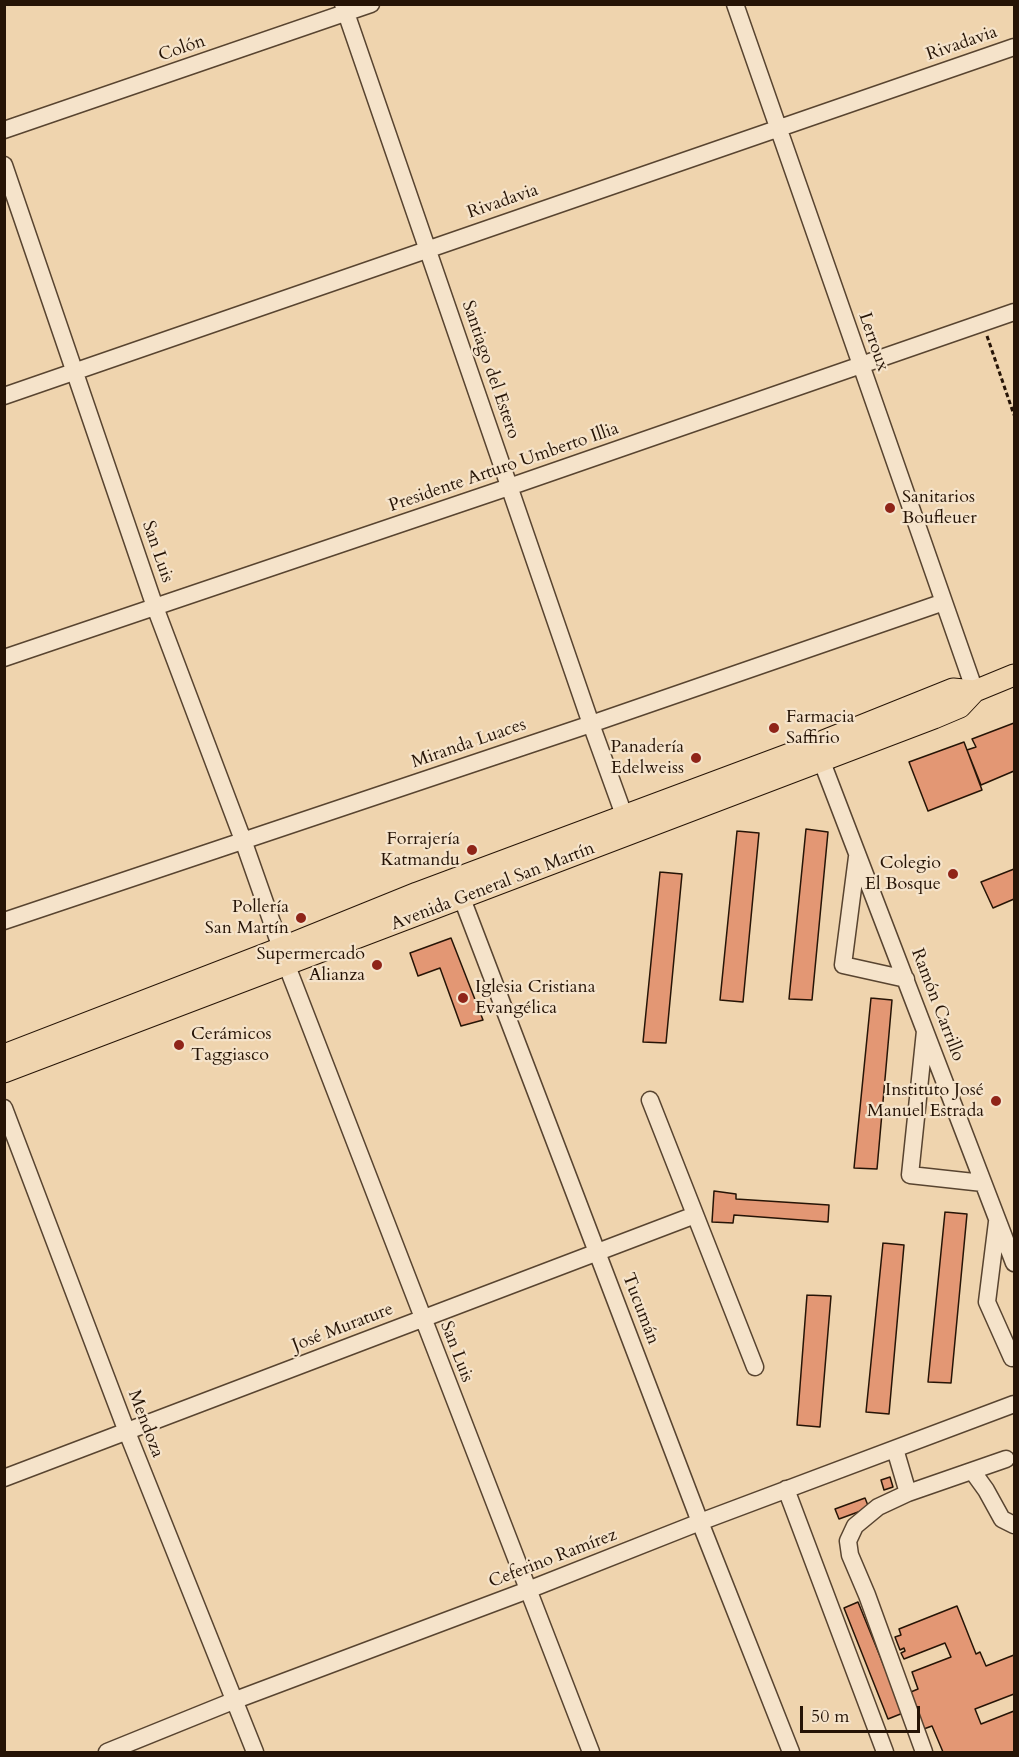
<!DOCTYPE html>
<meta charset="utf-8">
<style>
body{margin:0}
#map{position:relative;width:1019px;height:1757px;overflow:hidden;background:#efd4ae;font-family:Cardo,serif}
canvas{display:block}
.frame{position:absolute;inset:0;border:6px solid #261406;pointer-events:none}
.scale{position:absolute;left:800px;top:1706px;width:120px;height:27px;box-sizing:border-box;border:3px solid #261406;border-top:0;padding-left:8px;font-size:18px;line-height:21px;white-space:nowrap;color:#261406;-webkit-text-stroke:4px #f5e3ca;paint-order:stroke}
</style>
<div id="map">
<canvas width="1019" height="1757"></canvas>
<div class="frame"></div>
<div class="scale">50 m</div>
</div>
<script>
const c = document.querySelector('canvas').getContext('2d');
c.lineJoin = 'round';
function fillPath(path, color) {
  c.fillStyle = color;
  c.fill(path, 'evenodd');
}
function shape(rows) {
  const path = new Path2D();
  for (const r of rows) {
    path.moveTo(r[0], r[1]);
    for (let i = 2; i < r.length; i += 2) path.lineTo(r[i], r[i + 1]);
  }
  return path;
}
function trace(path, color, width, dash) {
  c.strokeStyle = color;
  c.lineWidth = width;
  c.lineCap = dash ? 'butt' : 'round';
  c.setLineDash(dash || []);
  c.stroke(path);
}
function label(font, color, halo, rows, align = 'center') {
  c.font = font + ' Cardo,serif';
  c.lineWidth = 4.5;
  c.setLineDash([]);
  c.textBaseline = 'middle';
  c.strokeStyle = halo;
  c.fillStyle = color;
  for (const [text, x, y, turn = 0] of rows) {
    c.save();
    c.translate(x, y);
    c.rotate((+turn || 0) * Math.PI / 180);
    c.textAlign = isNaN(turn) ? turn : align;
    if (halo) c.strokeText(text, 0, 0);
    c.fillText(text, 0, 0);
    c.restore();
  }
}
const building = shape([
 [1014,723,1014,771,981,785,967,750,976,747,972,739,1014,723],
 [964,742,982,790,928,811,909,762,964,742],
 [806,829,828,832,812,1000,789,999,806,829],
 [737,831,759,833,743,1002,720,1000,737,831],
 [1014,869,1014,899,993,908,981,882,1014,869],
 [660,872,682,874,666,1043,643,1042,660,872],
 [451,938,483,1020,461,1026,440,968,418,976,410,953,451,938],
 [871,998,892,1000,877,1169,854,1168,871,998],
 [714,1191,736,1194,736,1199,829,1205,828,1222,734,1215,733,1223,712,1222,714,1191],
 [945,1212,967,1214,951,1383,928,1382,945,1212],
 [883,1243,904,1245,889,1414,866,1412,883,1243],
 [807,1295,831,1296,820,1427,797,1425,807,1295],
 [890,1477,893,1487,884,1490,881,1480,890,1477],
 [865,1498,869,1508,839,1519,835,1509,865,1498],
 [858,1602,903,1713,888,1719,844,1608,858,1602],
 [957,1606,976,1654,980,1652,986,1666,1014,1655,1014,1694,975,1709,981,1724,1014,1711,1014,1752,943,1752,932,1726,921,1730,906,1694,918,1689,912,1672,951,1657,945,1643,904,1659,901,1653,905,1651,904,1648,900,1650,895,1637,901,1635,899,1629,957,1606]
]);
const path = shape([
 [987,336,1014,415]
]);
const minor = shape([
 [343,4,591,724,624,815],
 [735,4,975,691],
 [4,130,371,4],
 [4,165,155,607,243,840,281,948],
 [4,396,1014,47],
 [4,658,509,487,1014,312],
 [822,762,1014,1263],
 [857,857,843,965,906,979],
 [458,888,700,1522,791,1752],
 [4,921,591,724,944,602],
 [287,966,591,1752],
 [925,1031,910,1175,983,1183],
 [650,1100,755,1367],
 [4,1108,127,1432,255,1752],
 [997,1222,987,1302,1012,1358],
 [895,1449,908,1493],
 [973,1472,986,1490,1002,1519,1014,1525],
 [4,1478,695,1215],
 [786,1489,885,1752],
 [107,1752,233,1701,528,1590,700,1522,1014,1404],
 [924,1752,867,1595,850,1555,848,1541,855,1526,878,1507,908,1493,1006,1459]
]);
const major = shape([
 [4,1055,281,948,417,893,811,746,953,689,975,691],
 [4,1072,934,718,960,707,975,691,1014,675]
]);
const markers = [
 [890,508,6,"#8f2418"],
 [774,728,6,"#8f2418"],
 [696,758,6,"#8f2418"],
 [472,850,6,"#8f2418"],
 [953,874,6,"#8f2418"],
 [301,918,6,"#8f2418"],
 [377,965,6,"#8f2418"],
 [463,998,6,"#8f2418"],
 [179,1045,6,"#8f2418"],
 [996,1101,6,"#8f2418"]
];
const streetNames = [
 ["Rivadavia",962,44,-19],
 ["Colón",182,49,-19],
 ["Rivadavia",503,202,-19],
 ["Lerroux",873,342,71],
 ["Santiago del Estero",490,370,71],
 ["Presidente Arturo Umberto Illia",504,468,-19],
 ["San Luis",157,552,71],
 ["Miranda Luaces",469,744,-19],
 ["Avenida General San Martín",493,887,-21],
 ["Ramón Carrillo",937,1005,69],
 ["Tucumán",640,1309,69],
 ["José Murature",343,1328,-21],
 ["San Luis",456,1352,69],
 ["Mendoza",145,1424,69],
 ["Ceferino Ramírez",553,1559,-21]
];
const poiNames = [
 ["Sanitarios",902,498,"left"],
 ["Boufleuer",902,519,"left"],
 ["Farmacia",786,718,"left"],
 ["Saffirio",786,739,"left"],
 ["Panadería",684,748],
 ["Edelweiss",684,769],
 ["Forrajería",460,840],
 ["Katmandu",460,861],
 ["Colegio",941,864],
 ["El Bosque",941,885],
 ["Pollería",289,908],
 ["San Martín",289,929],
 ["Supermercado",365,955],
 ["Alianza",365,976],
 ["Iglesia Cristiana",475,988,"left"],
 ["Evangélica",475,1009,"left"],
 ["Cerámicos",191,1035,"left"],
 ["Taggiasco",191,1056,"left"],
 ["Instituto José",984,1091],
 ["Manuel Estrada",984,1112]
];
fillPath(building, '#e39774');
trace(building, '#261406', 1.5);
trace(minor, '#584430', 19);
trace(major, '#261406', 23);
trace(path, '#261406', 3, [4.5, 3]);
trace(minor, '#f5e3ca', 16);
trace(major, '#efd4ae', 21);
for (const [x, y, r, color] of markers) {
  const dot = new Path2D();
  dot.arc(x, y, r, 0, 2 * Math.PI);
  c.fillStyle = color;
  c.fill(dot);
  trace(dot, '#f5e3ca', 2);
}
label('18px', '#261406', '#f5e3ca', streetNames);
label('18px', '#261406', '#f5e3ca', poiNames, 'right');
</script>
